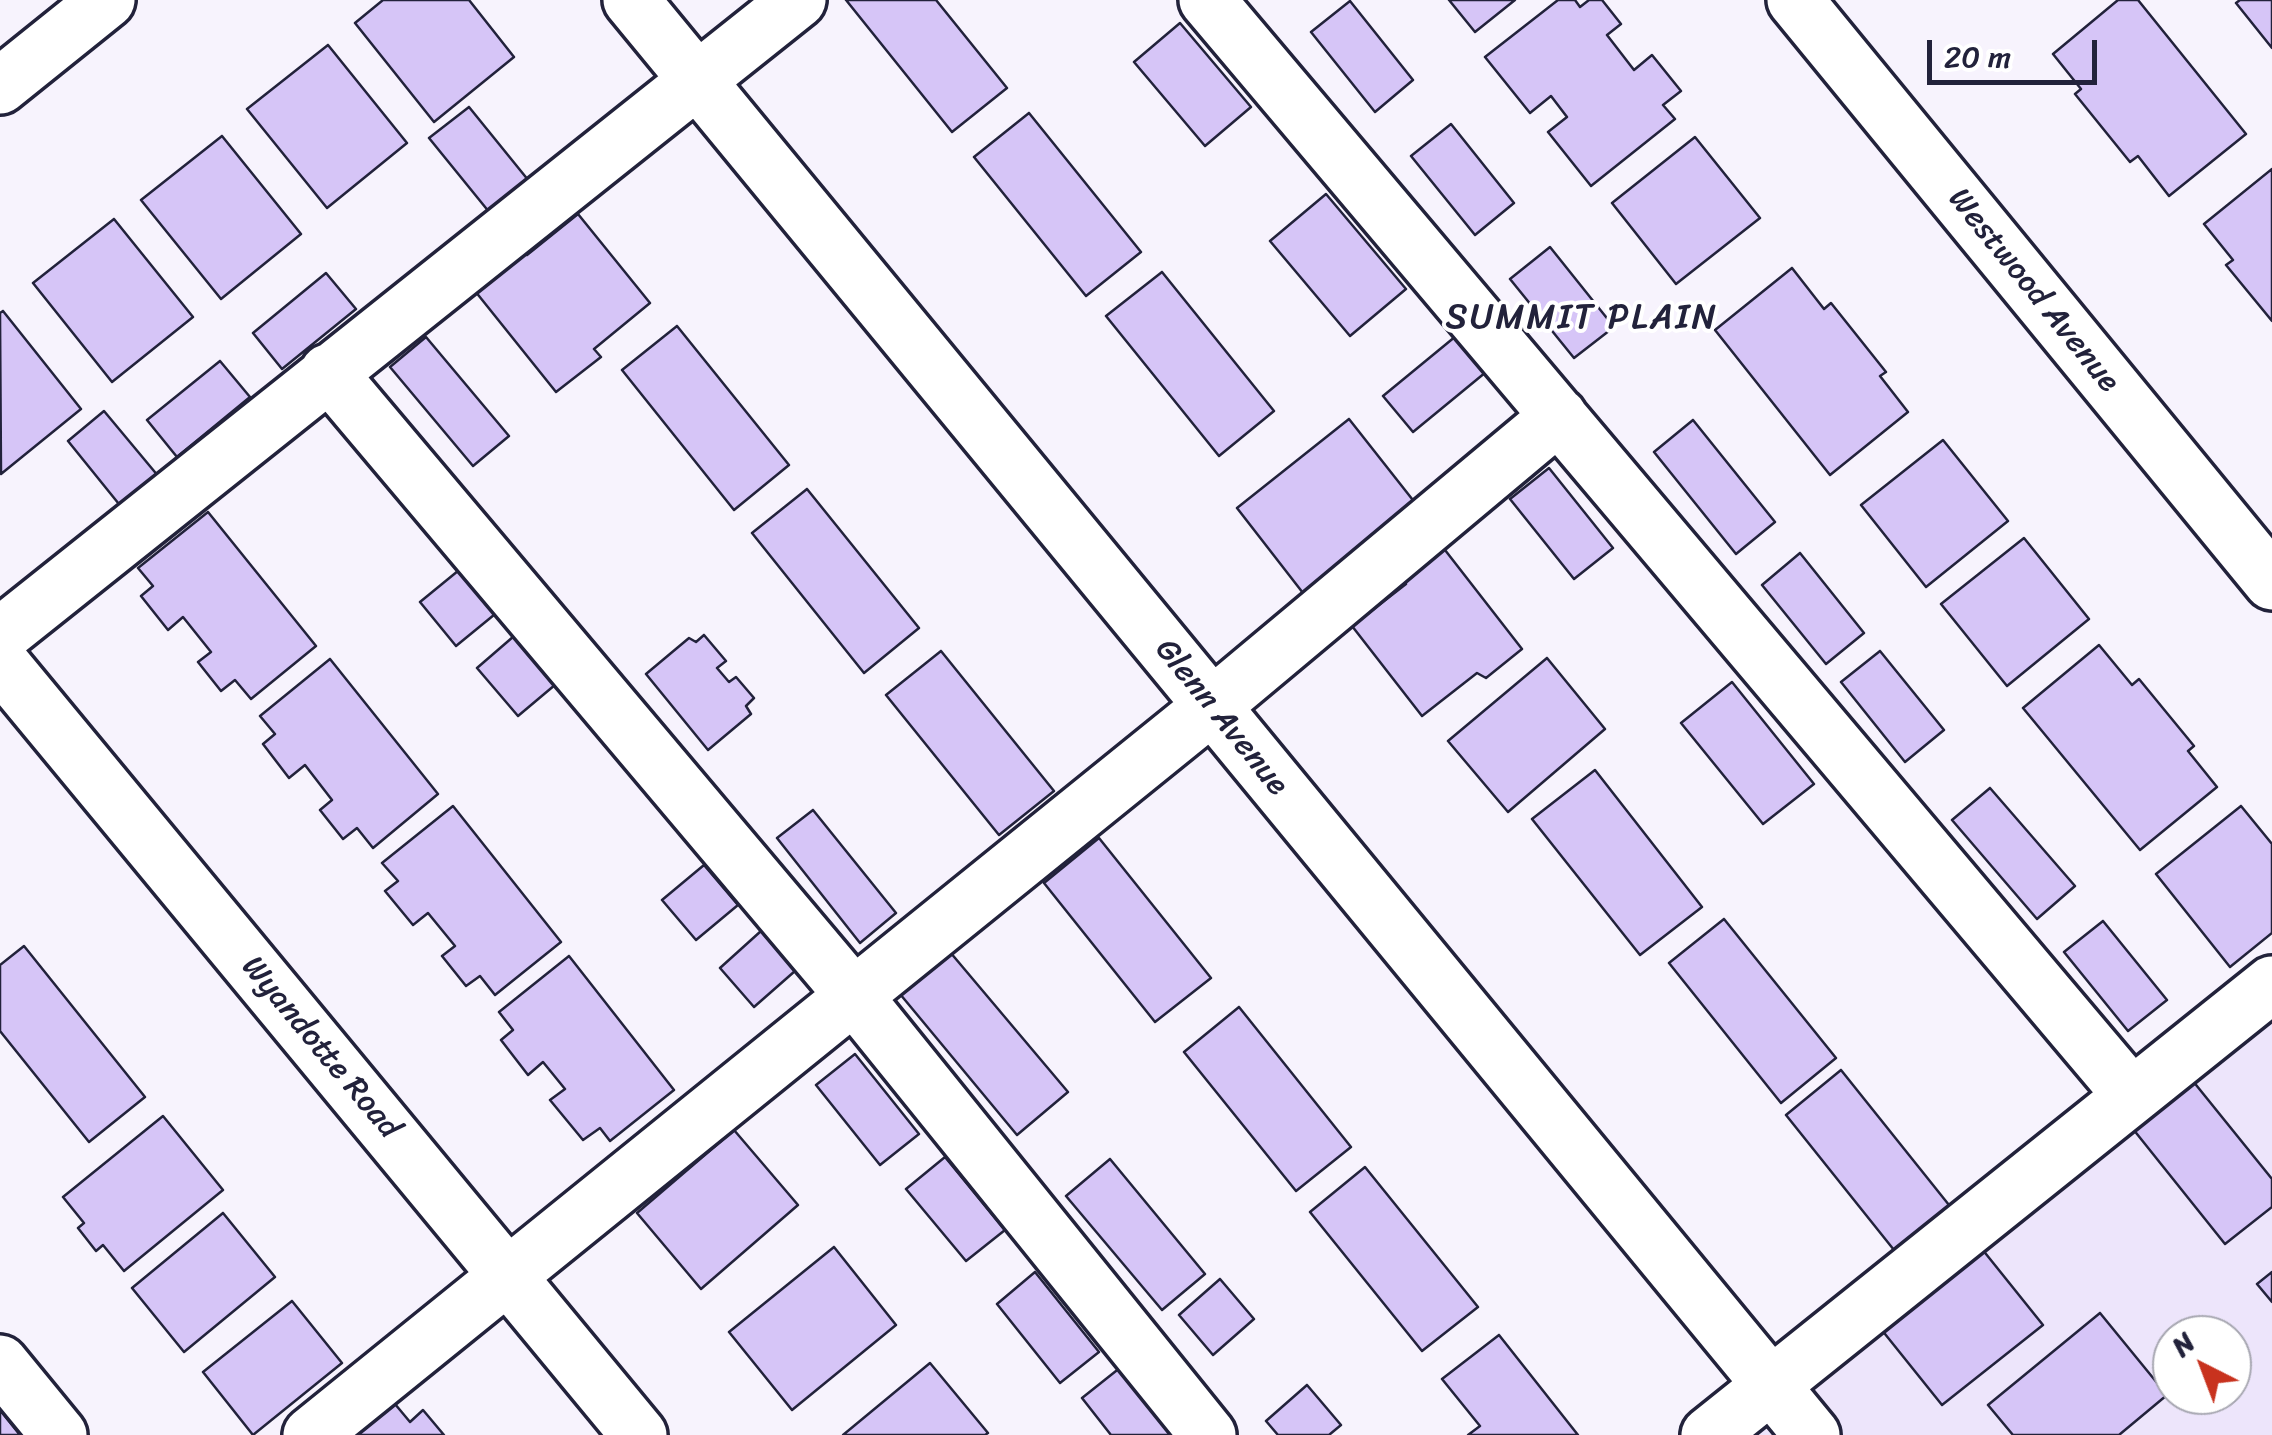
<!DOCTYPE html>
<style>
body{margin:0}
#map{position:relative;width:2272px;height:1435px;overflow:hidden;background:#f7f3fd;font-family:Sriracha,sans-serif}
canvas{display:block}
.north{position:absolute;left:2152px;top:1315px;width:100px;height:100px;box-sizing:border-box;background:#fff;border:2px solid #a7a7b1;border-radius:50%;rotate:318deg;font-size:28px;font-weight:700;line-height:40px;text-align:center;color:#22223b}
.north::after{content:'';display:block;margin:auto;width:35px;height:45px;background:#c8321e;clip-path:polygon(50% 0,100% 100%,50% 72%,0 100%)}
.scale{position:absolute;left:1927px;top:40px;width:170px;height:45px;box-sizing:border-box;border:5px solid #22223b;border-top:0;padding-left:12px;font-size:30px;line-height:35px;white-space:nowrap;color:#22223b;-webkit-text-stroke:8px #fff;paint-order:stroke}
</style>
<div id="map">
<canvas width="2272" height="1435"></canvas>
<div class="north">N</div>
<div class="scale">20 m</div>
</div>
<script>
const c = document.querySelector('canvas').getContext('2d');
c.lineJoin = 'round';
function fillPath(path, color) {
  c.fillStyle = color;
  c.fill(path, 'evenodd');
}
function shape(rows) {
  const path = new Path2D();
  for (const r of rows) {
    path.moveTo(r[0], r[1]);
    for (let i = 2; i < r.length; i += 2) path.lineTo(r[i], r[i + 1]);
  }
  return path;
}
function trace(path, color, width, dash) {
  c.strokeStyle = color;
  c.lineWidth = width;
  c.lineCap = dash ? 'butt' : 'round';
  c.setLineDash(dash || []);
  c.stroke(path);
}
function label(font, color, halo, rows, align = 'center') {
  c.font = font + ' Sriracha,sans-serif';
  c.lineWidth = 8;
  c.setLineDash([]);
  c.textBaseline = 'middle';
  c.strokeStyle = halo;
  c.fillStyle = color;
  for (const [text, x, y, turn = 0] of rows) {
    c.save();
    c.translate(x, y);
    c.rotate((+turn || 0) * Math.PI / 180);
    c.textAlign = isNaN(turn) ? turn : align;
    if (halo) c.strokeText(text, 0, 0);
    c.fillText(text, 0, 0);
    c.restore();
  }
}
const built = shape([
 [2272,977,2272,1435,1711,1435],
 [2172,1335,2232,1335,2232,1395,2172,1395]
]);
const building = shape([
 [383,0,469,0,514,57,434,122,355,23,383,0],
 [846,0,936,0,1007,88,952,132,846,0],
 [1449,0,1515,0,1475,32,1449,0],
 [1558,0,1575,0,1580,7,1589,0,1602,0,1621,24,1607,35,1634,70,1652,55,1681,91,1663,105,1675,119,1591,186,1548,132,1567,117,1551,96,1530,113,1485,57,1558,0],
 [2118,0,2138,0,2246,134,2169,196,2138,156,2130,162,2075,94,2081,89,2053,54,2118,0],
 [2240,0,2272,0,2272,48,2236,3,2240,0],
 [1350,1,1413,80,1375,112,1311,32,1350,1],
 [1180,23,1251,107,1205,146,1134,62,1180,23],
 [328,45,407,143,327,208,247,109,328,45],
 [469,107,533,186,494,218,429,138,469,107],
 [1029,113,1141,252,1086,296,974,157,1029,113],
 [1451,124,1514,203,1475,235,1411,156,1451,124],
 [222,136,301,234,221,299,141,200,222,136],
 [1695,137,1760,218,1676,284,1612,203,1695,137],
 [2272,169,2272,321,2226,265,2233,260,2204,224,2272,169],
 [1326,194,1406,289,1350,336,1270,241,1326,194],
 [578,214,650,303,594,349,601,357,556,392,471,286,519,247,527,255,578,214],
 [114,219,193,317,112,382,33,283,114,219],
 [1550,247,1614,327,1574,358,1510,279,1550,247],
 [1792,268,1824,309,1831,303,1886,372,1880,376,1908,412,1830,475,1715,330,1792,268],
 [1162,272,1274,411,1219,456,1106,316,1162,272],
 [326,273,356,309,282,369,253,333,326,273],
 [3,311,81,409,1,474,0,313,3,311],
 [677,326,789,465,734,510,622,370,677,326],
 [1456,336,1486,372,1413,432,1383,396,1456,336],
 [426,337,509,436,473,466,390,367,426,337],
 [220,361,250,397,177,457,147,420,220,361],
 [104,411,164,483,127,514,68,441,104,411],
 [1349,419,1416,504,1303,593,1237,508,1349,419],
 [1693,420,1775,522,1736,554,1654,452,1693,420],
 [1943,440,2008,521,1926,587,1861,505,1943,440],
 [1549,468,1613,548,1574,579,1510,499,1549,468],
 [807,489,919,628,864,673,752,533,807,489],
 [208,512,316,646,251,699,235,680,221,691,198,662,211,652,183,617,168,630,141,596,153,586,138,568,208,512],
 [2024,538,2089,619,2007,686,1941,604,2024,538],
 [1438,541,1522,649,1486,678,1477,673,1422,716,1352,626,1406,584,1398,573,1438,541],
 [1800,553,1864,633,1826,664,1762,585,1800,553],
 [464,566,500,610,456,646,420,602,464,566],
 [521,630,562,679,518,716,477,668,521,630],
 [704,635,726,661,717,668,729,682,736,677,754,698,746,706,751,714,708,750,646,674,689,638,696,642,704,635],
 [2099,645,2132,685,2139,679,2194,746,2188,751,2217,787,2140,850,2023,708,2099,645],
 [941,651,1054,791,999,835,886,695,941,651],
 [1880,651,1944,730,1905,762,1841,682,1880,651],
 [1547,658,1605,729,1508,812,1448,741,1547,658],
 [330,659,438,794,373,848,357,828,343,839,320,810,332,800,305,765,289,778,263,744,275,734,260,716,330,659],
 [1732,682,1814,784,1763,824,1681,723,1732,682],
 [1595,770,1702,907,1640,955,1532,819,1595,770],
 [1990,788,2075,886,2037,919,1952,820,1990,788],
 [453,806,561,942,495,995,480,976,466,986,442,956,455,946,428,913,413,925,385,891,398,881,382,863,453,806],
 [2241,806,2272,844,2272,933,2230,967,2156,874,2241,806],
 [813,810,896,913,860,943,777,838,813,810],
 [1099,838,1211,978,1155,1022,1044,883,1099,838],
 [704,865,738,905,696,940,662,900,704,865],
 [1724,919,1836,1058,1781,1103,1669,963,1724,919],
 [2103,921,2167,1000,2128,1031,2064,952,2103,921],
 [761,931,795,971,754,1007,720,968,761,931],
 [24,946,145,1097,89,1142,0,1031,0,965,24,946],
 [950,952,1068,1092,1017,1135,900,994,950,952],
 [569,956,674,1090,610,1141,600,1128,583,1140,550,1100,565,1089,543,1062,528,1075,501,1040,513,1030,499,1012,569,956],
 [1239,1007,1351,1147,1296,1191,1184,1052,1239,1007],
 [855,1054,919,1134,880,1165,816,1085,855,1054],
 [1841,1070,1953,1210,1898,1255,1786,1115,1841,1070],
 [2184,1070,2272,1179,2272,1207,2225,1244,2125,1119,2184,1070],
 [163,1116,223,1190,124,1271,103,1245,96,1251,78,1228,84,1223,63,1197,163,1116],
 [734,1130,798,1205,701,1289,637,1213,734,1130],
 [945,1157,1005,1230,966,1261,906,1189,945,1157],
 [1110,1159,1205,1274,1162,1310,1066,1196,1110,1159],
 [1365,1167,1478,1307,1422,1351,1310,1212,1365,1167],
 [223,1213,275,1277,184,1352,132,1288,223,1213],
 [834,1247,896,1325,792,1410,729,1332,834,1247],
 [1982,1249,2043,1325,1942,1405,1881,1329,1982,1249],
 [1035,1272,1099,1352,1060,1383,997,1304,1035,1272],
 [2272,1272,2272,1302,2257,1284,2272,1272],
 [1220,1279,1254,1319,1213,1355,1179,1315,1220,1279],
 [292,1301,342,1363,253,1435,203,1372,292,1301],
 [2100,1313,2167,1395,2119,1435,2013,1435,1988,1405,2100,1313],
 [1499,1335,1578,1435,1468,1435,1480,1426,1442,1379,1499,1335],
 [930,1363,988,1433,985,1435,843,1435,930,1363],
 [1121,1367,1175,1435,1111,1435,1082,1398,1121,1367],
 [1307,1385,1341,1425,1329,1435,1278,1435,1266,1421,1307,1385],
 [395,1404,410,1422,423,1410,444,1435,357,1435,395,1404],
 [0,1410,20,1435,0,1435,0,1410]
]);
const minor = shape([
 [631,0,1812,1435],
 [1207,0,2132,1096],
 [1795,0,2272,582],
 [0,86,107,0],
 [328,372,854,996,1208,1435],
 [0,636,798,0],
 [0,662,639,1435],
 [0,1363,59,1435],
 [311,1435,1211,707,1559,416],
 [1709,1435,2272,984]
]);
const streetNames = [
 ["Westwood Avenue",2033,291,51],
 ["Glenn Avenue",1221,718,51],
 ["Wyandotte Road",320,1048,50]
];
const neighbourhoodNames = [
 ["SUMMIT PLAIN",1582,319]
];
fillPath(built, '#ede5fb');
fillPath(building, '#d6c5f7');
trace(building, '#22223b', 2.5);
trace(minor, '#22223b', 62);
trace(minor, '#fff', 55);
label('32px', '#22223b', '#fff', streetNames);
c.letterSpacing = '2.5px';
label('35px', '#22223b', '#fff', neighbourhoodNames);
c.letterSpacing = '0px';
</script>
